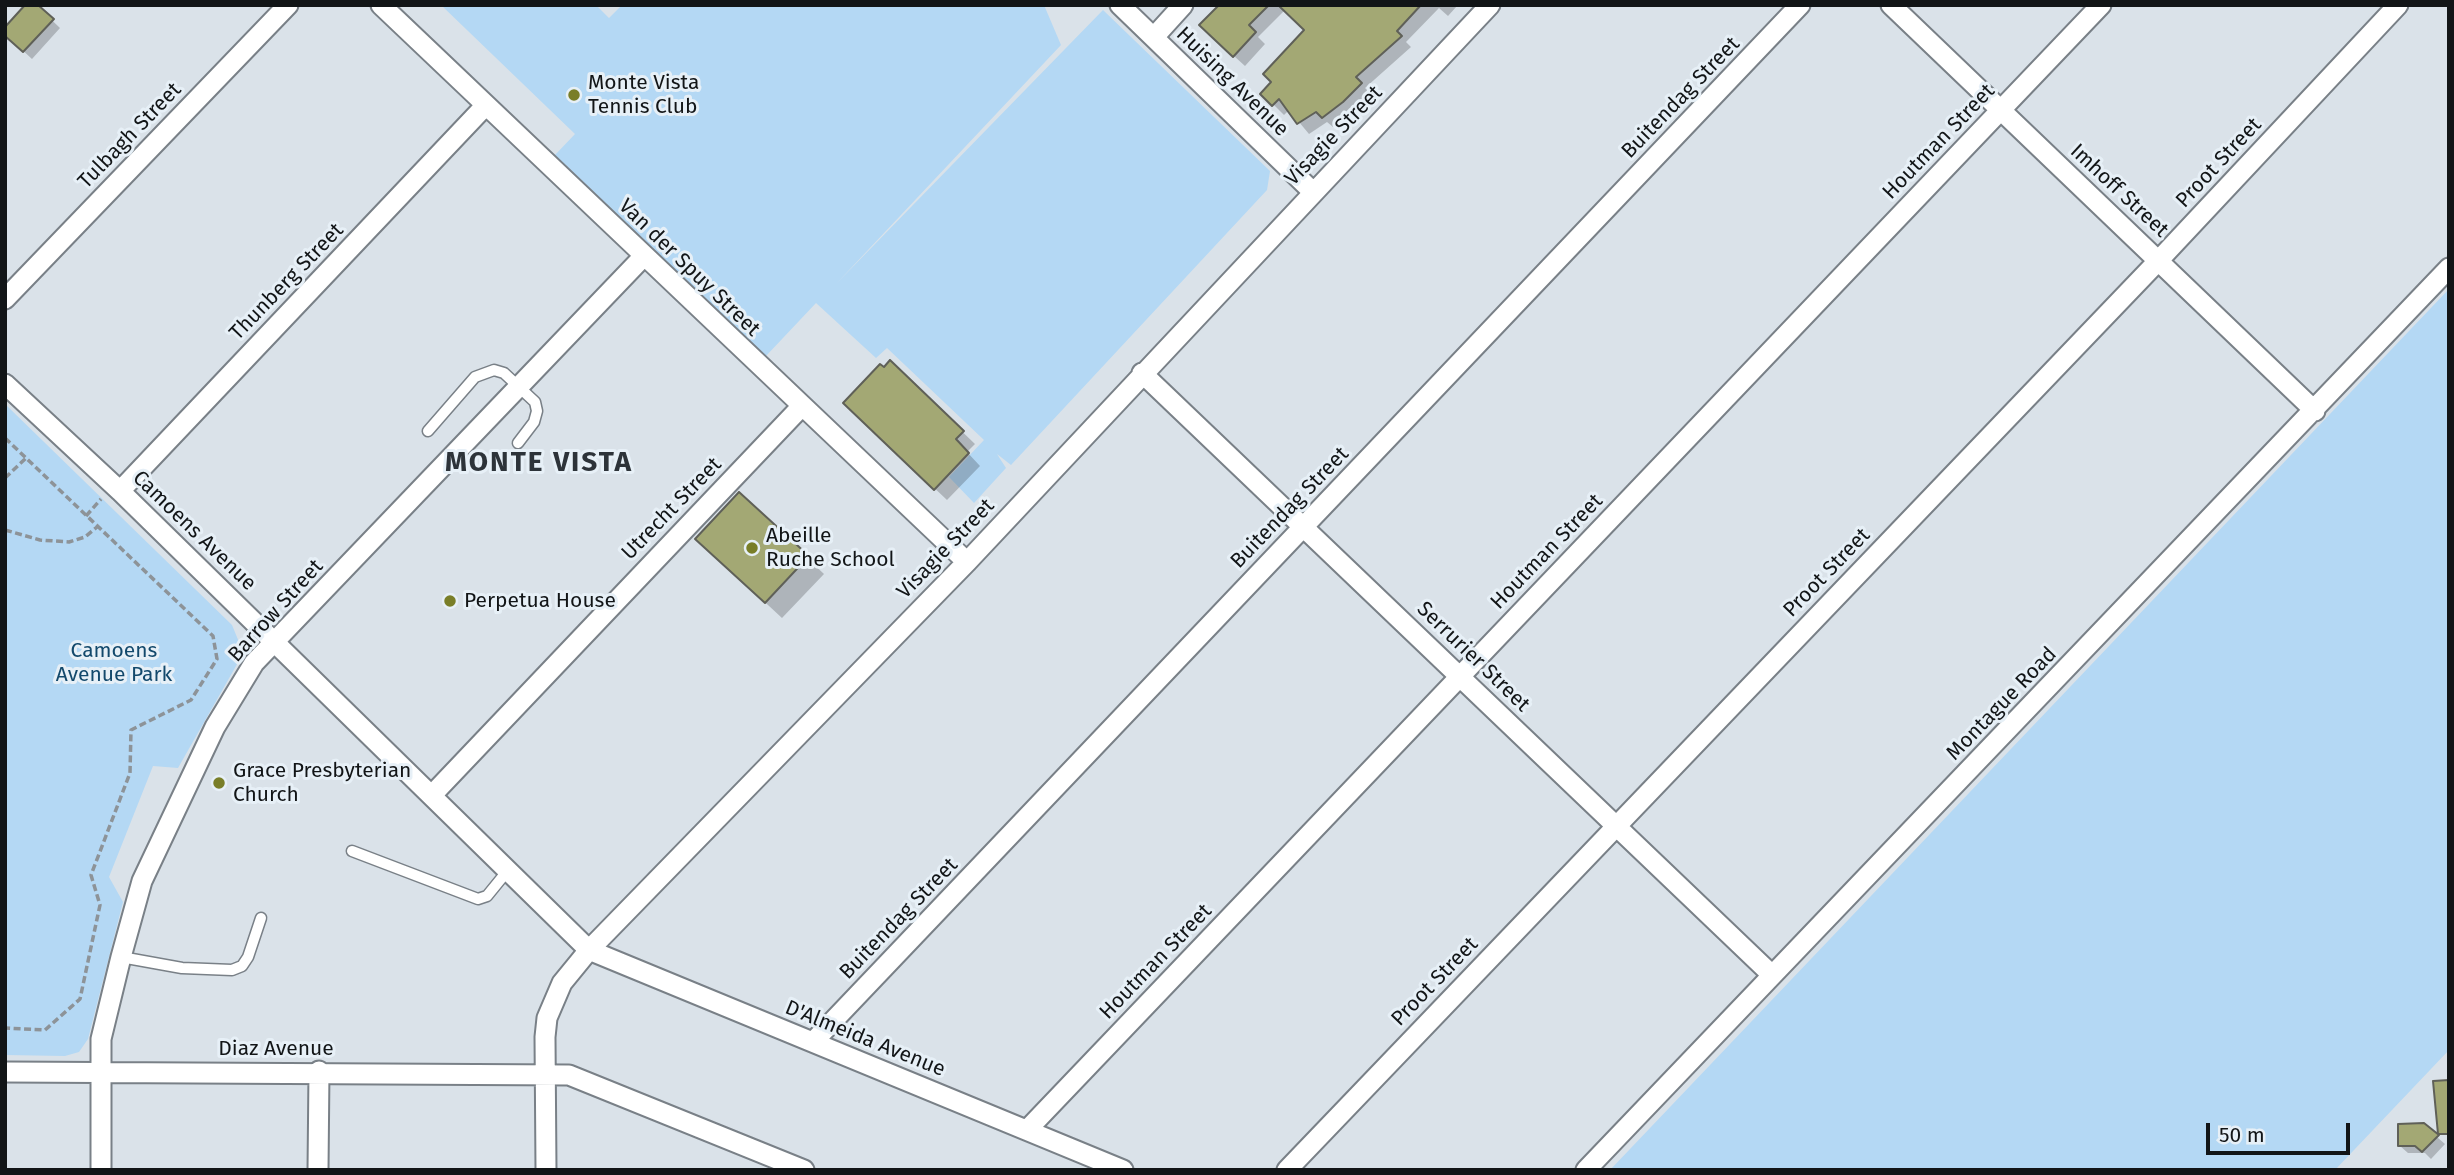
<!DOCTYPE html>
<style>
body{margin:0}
#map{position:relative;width:2454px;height:1175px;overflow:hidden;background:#dae2e9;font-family:"Fira Sans",sans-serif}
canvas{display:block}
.frame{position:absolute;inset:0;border:7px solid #121517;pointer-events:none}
.scale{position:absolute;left:2206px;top:1123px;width:144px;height:32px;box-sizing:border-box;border:4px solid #121517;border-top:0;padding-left:9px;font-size:21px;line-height:24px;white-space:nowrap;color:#121517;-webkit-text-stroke:5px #e7f0f7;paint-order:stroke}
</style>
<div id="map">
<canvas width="2454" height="1175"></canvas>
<div class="frame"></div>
<div class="scale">50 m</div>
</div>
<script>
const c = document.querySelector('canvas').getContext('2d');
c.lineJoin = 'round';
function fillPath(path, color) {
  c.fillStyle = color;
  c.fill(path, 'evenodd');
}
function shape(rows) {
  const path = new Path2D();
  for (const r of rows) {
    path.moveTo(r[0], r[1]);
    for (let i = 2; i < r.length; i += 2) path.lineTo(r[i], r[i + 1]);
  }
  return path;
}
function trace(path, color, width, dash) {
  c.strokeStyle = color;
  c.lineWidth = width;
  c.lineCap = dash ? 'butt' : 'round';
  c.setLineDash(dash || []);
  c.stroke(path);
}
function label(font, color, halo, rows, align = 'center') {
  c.font = font + ' "Fira Sans",sans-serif';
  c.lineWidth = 6;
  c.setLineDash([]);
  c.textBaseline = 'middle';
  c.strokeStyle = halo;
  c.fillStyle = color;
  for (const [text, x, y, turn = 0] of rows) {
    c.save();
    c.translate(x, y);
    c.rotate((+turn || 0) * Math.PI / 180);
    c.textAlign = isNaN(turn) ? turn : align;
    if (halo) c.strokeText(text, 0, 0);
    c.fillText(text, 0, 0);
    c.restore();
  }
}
const green = shape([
 [441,5,596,5,609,18,622,5,1044,5,1061,45,836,284,1103,10,1270,171,1267,190,1011,465,997,454,1006,468,974,503,949,477,984,440,887,348,876,358,816,303,766,356,555,155,575,134],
 [2449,289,2449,1050,2335,1170,1610,1170],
 [5,404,232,625,239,642,235,657,240,659,178,768,153,766,109,877,123,902,88,1039,79,1052,65,1056,5,1055]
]);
const shadow = shape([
 [36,5,60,28,32,59,5,34],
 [1221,5,1456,5,1457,6,1448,16,1439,8,1406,42,1411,47,1365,88,1371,94,1354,112,1333,127,1327,122,1309,134,1289,110,1284,115,1263,94,1307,30,1285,10,1258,37,1265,44,1245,66,1212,36],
 [890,362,975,444,967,452,980,466,947,500,857,415],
 [739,494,824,574,782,618,714,555],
 [2423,1125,2445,1144,2431,1159,2425,1153,2408,1153,2400,1146]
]);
const building = shape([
 [25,5,38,5,54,19,23,52,5,36,5,27,25,5],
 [1219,5,1269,5,1249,25,1256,32,1233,57,1199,25,1219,5],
 [1278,5,1421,5,1397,31,1402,36,1356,77,1362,83,1343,102,1322,118,1316,112,1297,124,1279,99,1272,106,1260,94,1271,82,1263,74,1304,30,1278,5],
 [890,360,964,431,956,439,969,453,934,490,843,403,880,364,884,367,890,360],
 [739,492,809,556,765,603,695,539,739,492],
 [2449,1080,2449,1134,2438,1134,2433,1081,2449,1080],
 [2424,1123,2439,1135,2422,1152,2415,1146,2398,1146,2398,1124,2424,1123]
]);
const path = shape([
 [5,438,213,636,217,659,191,700,131,730,130,773,91,875,100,905,80,999,45,1030,5,1028],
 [5,478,26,458],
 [86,516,101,499],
 [5,530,40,540,69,542,85,537,97,527]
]);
const lane = shape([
 [428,431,475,377,494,370,504,373,535,402,537,411,534,422,518,443],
 [352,851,478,899,487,896,509,869],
 [121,957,182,968,232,970,242,966,248,957,261,918]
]);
const street = shape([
 [381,5,967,562],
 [1120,5,1312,191],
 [1891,5,2315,411],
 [1154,37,1183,5],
 [5,299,288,5],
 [1142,373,1772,975],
 [5,384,120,491,589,950,1123,1170],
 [120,491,486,105],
 [432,795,801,407],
 [813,1042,1800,5],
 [5,1072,569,1075,804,1170],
 [1027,1130,2101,5],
 [101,1170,101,1039,121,957,142,881,215,727,254,663,643,257],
 [318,1170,319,1071],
 [546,1170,545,1037,547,1018,562,983,589,950,967,562,1490,5],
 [1287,1170,2159,260,2398,5],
 [1586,1170,2449,268]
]);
const markers = [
 [574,95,7,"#797e28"],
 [752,548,7,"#797e28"],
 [450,601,7,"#797e28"],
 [219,783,7,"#797e28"]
];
const streetNames = [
 ["Huising Avenue",1232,82,44],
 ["Buitendag Street",1681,98,-46],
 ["Tulbagh Street",130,136,-46],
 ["Visagie Street",1334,136,-46],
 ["Houtman Street",1939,142,-46],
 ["Proot Street",2219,163,-47],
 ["Imhoff Street",2119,191,43],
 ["Van der Spuy Street",689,268,44],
 ["Thunberg Street",287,282,-46],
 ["Buitendag Street",1290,508,-46],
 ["Utrecht Street",672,509,-46],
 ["Camoens Avenue",194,531,44],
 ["Visagie Street",946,549,-46],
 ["Houtman Street",1547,552,-46],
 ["Proot Street",1827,573,-46],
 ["Barrow Street",276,611,-48],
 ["Serrurier Street",1473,657,44],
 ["Montague Road",2002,704,-46],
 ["Buitendag Street",899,919,-46],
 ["Houtman Street",1156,962,-46],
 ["Proot Street",1435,982,-46],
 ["D'Almeida Avenue",865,1039,22],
 ["Diaz Avenue",276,1049]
];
const poiNames = [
 ["Monte Vista",588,83],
 ["Tennis Club",588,107],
 ["Abeille",766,536],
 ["Ruche School",766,560],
 ["Perpetua House",464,601],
 ["Grace Presbyterian",233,771],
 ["Church",233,795]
];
const parkNames = [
 ["Camoens",114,651],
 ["Avenue Park",114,675]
];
const districtNames = [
 ["MONTE VISTA",539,463]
];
fillPath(green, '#b4d8f4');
fillPath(shadow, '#0003');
fillPath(building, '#a3a874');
trace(building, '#5f6058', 2);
trace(lane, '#798087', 13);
trace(street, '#798087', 23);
trace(path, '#8d9398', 3.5, [7, 3.5]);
trace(lane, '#fff', 10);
trace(street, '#fff', 19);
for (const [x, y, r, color] of markers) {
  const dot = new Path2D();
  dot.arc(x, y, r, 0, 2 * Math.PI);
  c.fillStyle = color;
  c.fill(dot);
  trace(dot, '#e7f0f7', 2.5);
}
label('21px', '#121517', '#e7f0f7', streetNames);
label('21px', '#121517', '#e7f0f7', poiNames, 'left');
label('21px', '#13496c', '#e7f0f7', parkNames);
c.letterSpacing = '2px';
label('bold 28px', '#2d3339', '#e7f0f7', districtNames);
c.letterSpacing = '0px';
</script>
